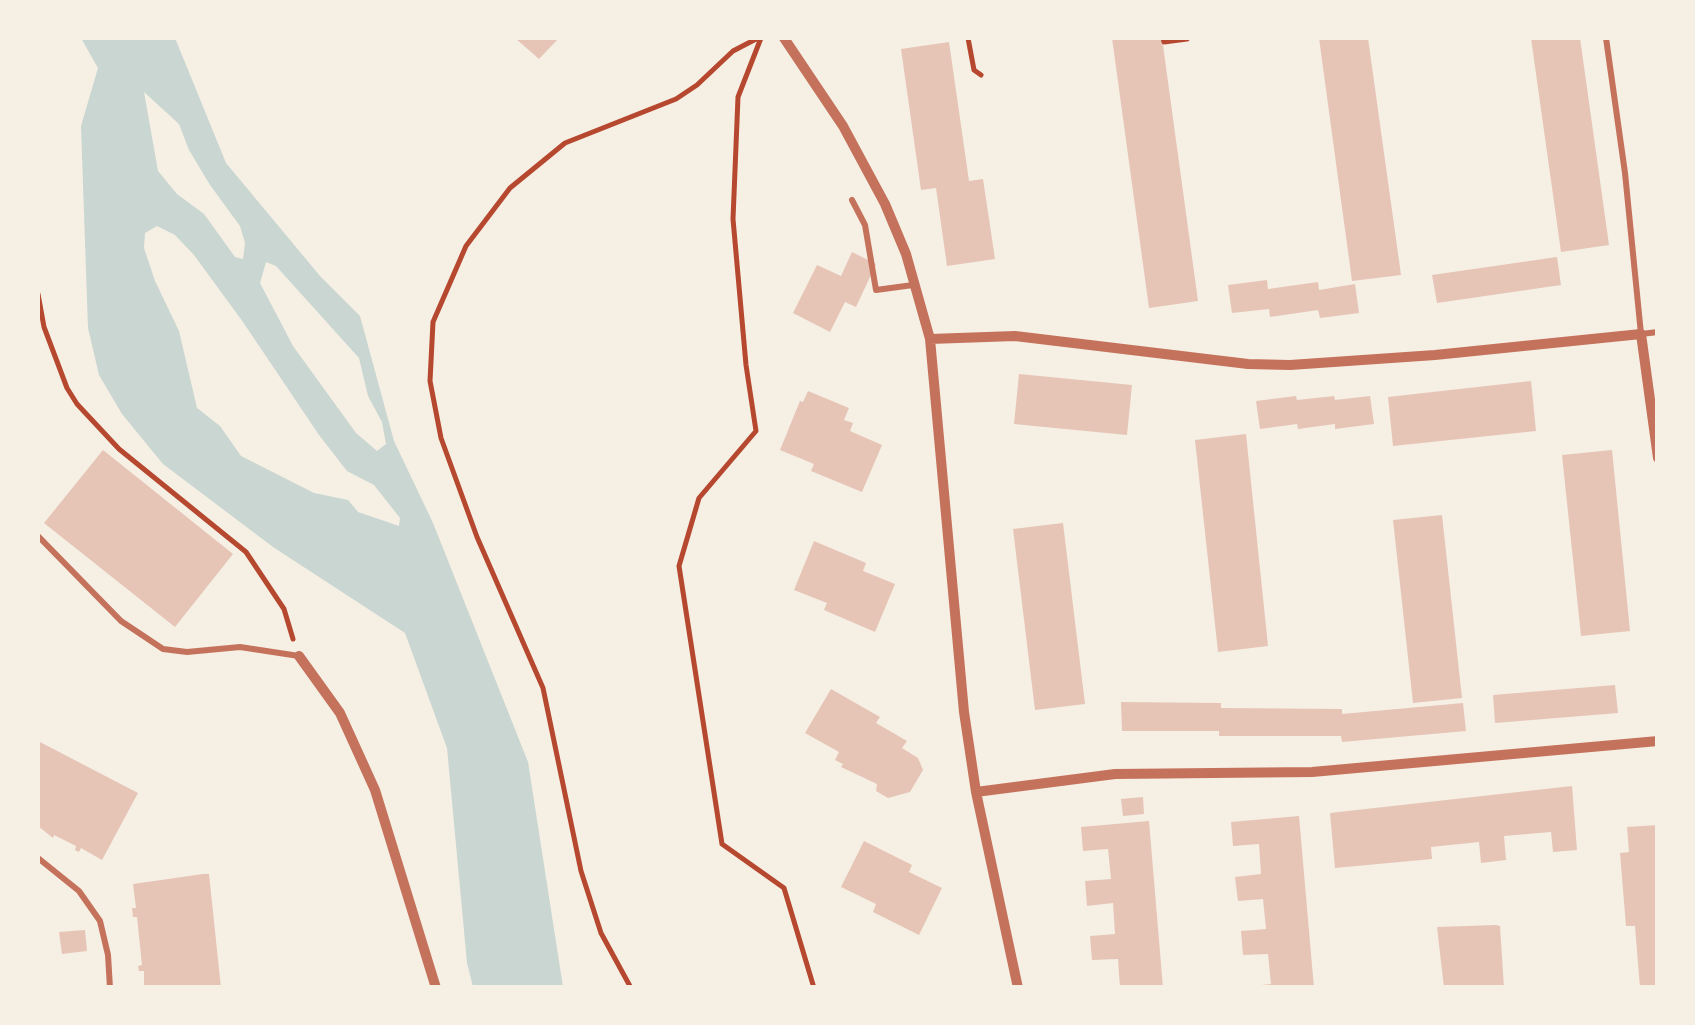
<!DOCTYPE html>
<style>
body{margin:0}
#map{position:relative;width:1695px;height:1025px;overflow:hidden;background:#f6efe4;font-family:Raleway,sans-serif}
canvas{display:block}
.frame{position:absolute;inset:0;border:40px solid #f6efe4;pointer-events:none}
</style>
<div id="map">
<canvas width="1695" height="1025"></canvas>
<div class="frame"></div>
</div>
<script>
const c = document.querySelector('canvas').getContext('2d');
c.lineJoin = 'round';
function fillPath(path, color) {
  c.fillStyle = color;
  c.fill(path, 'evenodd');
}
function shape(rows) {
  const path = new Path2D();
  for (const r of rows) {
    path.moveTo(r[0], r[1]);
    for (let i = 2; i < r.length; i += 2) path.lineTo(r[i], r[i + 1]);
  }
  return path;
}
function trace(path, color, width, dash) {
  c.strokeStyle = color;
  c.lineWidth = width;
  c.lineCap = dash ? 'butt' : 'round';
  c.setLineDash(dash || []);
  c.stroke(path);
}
const water = shape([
 [81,38,175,38,226,163,320,276,360,316,394,441,433,523,528,762,563,987,473,987,467,963,447,748,405,633,273,547,163,464,122,414,99,375,88,328,81,126,98,68],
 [144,92,179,124,189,150,210,185,240,226,245,243,243,259,235,257,204,214,177,194,158,171],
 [157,226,175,235,194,255,243,322,319,435,347,471,374,485,400,518,399,526,358,512,348,500,314,493,241,456,220,426,197,408,179,331,155,281,144,248,145,233],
 [266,262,276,266,359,358,368,396,382,422,386,444,377,451,356,433,293,346,260,283]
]);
const building = shape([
 [515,38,559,38,539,59],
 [1112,38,1162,38,1198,301,1149,308],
 [1319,38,1368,38,1401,275,1352,281],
 [1531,38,1580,38,1609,245,1561,252],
 [949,42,969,181,983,179,995,259,947,266,936,188,921,190,901,49],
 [852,252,876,264,856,307,845,302,830,332,793,313,817,265,841,276],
 [1557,257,1561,285,1437,303,1432,275],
 [1267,280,1268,289,1318,282,1319,290,1355,284,1359,313,1320,318,1318,310,1270,317,1269,309,1232,313,1228,285],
 [1019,374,1132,385,1127,435,1014,424],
 [1531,381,1536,431,1393,446,1388,397],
 [808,391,849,408,844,420,853,423,850,431,882,445,862,492,811,471,814,464,780,450,800,401,803,402],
 [1296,396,1297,400,1334,396,1335,400,1370,396,1374,424,1335,429,1335,424,1298,429,1297,424,1260,429,1256,401],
 [1246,434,1268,646,1218,652,1195,440],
 [103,450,233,554,175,627,44,523],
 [1612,450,1630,631,1581,636,1562,455],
 [1442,515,1462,698,1413,703,1393,520],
 [1063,523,1085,704,1035,710,1013,529],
 [814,541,866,563,863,571,895,584,875,632,824,610,827,603,794,590],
 [1615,685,1618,713,1495,723,1493,695],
 [831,689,880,717,876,723,907,741,902,748,918,758,923,770,910,792,888,798,876,791,877,784,841,767,843,764,835,760,839,752,805,733],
 [1121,702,1221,703,1221,708,1342,709,1342,714,1463,703,1466,731,1342,742,1341,736,1219,736,1219,731,1122,731],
 [38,741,138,793,102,860,81,848,79,852,75,850,76,846,54,835,53,838,38,826],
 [1572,786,1577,850,1553,852,1551,832,1504,836,1506,860,1481,863,1479,842,1431,847,1432,859,1335,868,1330,813],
 [1143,797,1144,814,1123,816,1121,799],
 [1299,816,1314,988,1261,988,1261,985,1271,984,1268,954,1243,955,1241,931,1266,929,1263,899,1238,901,1235,877,1261,874,1259,844,1233,846,1231,822],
 [1149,821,1163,988,1120,988,1118,959,1092,960,1090,936,1115,934,1113,903,1087,906,1085,881,1111,879,1108,849,1083,851,1081,827],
 [1658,825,1658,988,1640,988,1635,926,1626,926,1620,853,1629,852,1627,827],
 [864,841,912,865,909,872,942,888,919,935,873,912,876,904,841,887],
 [203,874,209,874,221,988,144,988,144,971,139,971,138,966,142,965,137,917,133,917,132,908,136,908,133,884],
 [1496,925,1500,926,1504,988,1444,988,1437,927],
 [85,930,87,951,62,954,59,932]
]);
const path = shape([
 [761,38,738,97,733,219,746,365,756,431,699,498,679,566,722,844,784,888,814,988],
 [968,38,974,70,981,75],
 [1163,38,1164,42,1187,39],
 [38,294,44,327,67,388,77,404,119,449,246,552,284,609,293,639],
 [631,988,601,933,581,871,543,688,477,537,441,438,430,381,433,322,466,246,510,188,565,143,676,99,697,85,733,51,758,38]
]);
const service = shape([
 [1606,38,1625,173,1641,334,1658,332],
 [852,200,865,225,876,290,913,285],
 [38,536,121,621,163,649,187,652,240,647,299,656],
 [38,858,79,891,100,921,108,955,110,988]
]);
const minor = shape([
 [784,38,843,126,885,204,906,254,930,339,964,712,976,792,1018,988],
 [930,339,1015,336,1248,364,1290,365,1435,355,1641,334,1658,458],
 [299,656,340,713,375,790,436,988],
 [976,792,1115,774,1312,772,1658,741]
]);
fillPath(water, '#c9d6d2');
fillPath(building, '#e6c5b7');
trace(path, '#b5482f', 5);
trace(service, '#c5725c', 6);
trace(minor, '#c5725c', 10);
</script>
